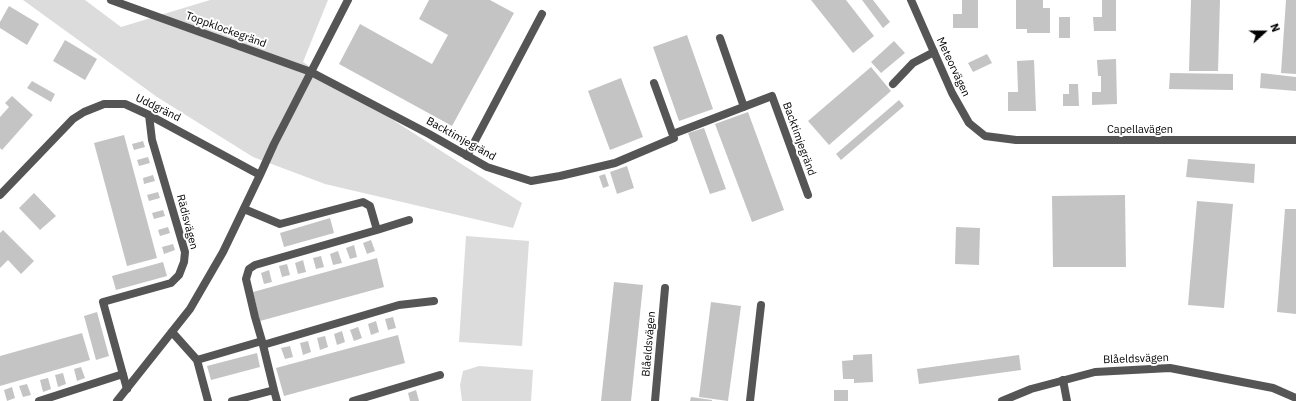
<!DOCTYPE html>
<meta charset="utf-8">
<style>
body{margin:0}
#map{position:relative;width:1296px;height:401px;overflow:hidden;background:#fff;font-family:"IBM Plex Sans",sans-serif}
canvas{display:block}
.north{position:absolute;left:1244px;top:12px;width:40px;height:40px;-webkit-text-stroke:3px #fff;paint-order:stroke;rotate:69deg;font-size:11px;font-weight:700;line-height:16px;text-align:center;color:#000}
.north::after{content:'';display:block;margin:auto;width:14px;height:18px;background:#000;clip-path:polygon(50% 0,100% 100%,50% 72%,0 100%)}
</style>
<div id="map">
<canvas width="1296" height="401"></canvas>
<div class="north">N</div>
</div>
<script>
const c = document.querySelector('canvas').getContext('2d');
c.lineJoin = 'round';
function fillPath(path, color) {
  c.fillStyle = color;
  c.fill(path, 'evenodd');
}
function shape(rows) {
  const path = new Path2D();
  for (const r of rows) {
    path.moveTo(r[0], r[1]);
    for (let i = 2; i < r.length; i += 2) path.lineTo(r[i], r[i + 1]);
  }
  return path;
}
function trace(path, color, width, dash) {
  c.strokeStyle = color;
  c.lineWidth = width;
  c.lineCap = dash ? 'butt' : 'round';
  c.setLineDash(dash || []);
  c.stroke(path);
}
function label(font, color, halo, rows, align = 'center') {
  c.font = font + ' "IBM Plex Sans",sans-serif';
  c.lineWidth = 4;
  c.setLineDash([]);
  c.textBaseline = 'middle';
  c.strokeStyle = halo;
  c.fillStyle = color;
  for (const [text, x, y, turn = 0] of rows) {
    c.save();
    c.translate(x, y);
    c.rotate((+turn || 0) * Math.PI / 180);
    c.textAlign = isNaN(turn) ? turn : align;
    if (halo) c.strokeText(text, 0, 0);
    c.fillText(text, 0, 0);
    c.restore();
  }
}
const green = shape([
 [23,0,85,0,121,27,210,0,328,0,303,62,522,203,513,228,325,184,253,157,157,97],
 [466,236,529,241,522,346,459,342],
 [479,366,533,370,531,401,462,401,460,385,463,371]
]);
const building = shape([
 [429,0,490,0,514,13,452,126,339,64,360,24,432,64,448,35,419,19],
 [811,0,846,0,874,36,853,53],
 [862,0,873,0,890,22,883,28],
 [962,0,978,0,978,28,953,28,953,14,962,14],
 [1016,0,1043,0,1043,8,1050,8,1050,33,1027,33,1027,29,1016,29],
 [1102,0,1116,0,1116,31,1094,31,1093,17,1102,17],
 [1191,0,1220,0,1218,71,1189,71],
 [1286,0,1296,0,1296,74,1281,73],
 [9,6,39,24,27,45,0,28,0,22],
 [1059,17,1070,17,1070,38,1059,38],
 [687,35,713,109,679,121,653,47],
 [65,40,97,59,85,80,53,61],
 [894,41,905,53,881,73,871,62],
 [987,54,992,63,973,72,968,63],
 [1116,59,1117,104,1092,105,1092,92,1101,92,1101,76,1098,76,1097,60],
 [1034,60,1036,111,1008,111,1008,92,1018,92,1017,61],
 [871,67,891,91,829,145,808,121],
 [1170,73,1233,74,1233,90,1169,89],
 [1261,73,1296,77,1296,91,1260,88],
 [621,78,643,137,610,150,588,91],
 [32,81,55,94,51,102,27,88],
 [1069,84,1078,84,1079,106,1063,106,1063,94,1069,94],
 [12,96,33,115,2,150,0,148,0,117,9,107,5,103],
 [899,100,904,106,841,160,836,154],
 [748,112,784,210,752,222,715,124],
 [704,128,726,189,710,194,688,133],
 [124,135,157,258,127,266,94,143],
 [143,141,145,147,134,150,132,144],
 [148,157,150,163,139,166,137,160],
 [1188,159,1255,164,1254,183,1186,177],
 [627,166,634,188,617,194,610,172],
 [605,174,609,186,603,188,599,176],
 [153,175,155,181,144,184,143,178],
 [158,192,160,198,149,201,147,195],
 [34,193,56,216,40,230,19,208],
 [1125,195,1126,267,1053,267,1052,196],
 [1197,201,1233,204,1224,308,1188,305],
 [1285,209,1296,209,1296,314,1277,312],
 [163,210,165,216,154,219,152,213],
 [330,218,334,233,284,247,280,233],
 [168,227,170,233,160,236,158,230],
 [956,227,980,228,979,265,955,264],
 [3,230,34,261,21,274,8,260,0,268,0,233],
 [371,240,375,251,367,254,363,243],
 [173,244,175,250,164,254,162,247],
 [354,245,357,257,350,259,346,248],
 [338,251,342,263,333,265,330,254],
 [321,256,324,267,316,269,313,258],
 [377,258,384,287,260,321,253,292],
 [303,260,306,272,298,274,295,263],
 [163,262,167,276,116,290,112,276],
 [287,264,290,275,282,277,279,266],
 [269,270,272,282,264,284,261,273],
 [614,282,643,285,631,401,601,401],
 [711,302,741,306,728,401,699,397],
 [97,312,109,356,96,360,84,316],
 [393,317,396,328,388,330,385,319],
 [376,321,379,332,371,335,368,324],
 [358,327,362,338,354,341,350,330],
 [342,331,345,342,337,345,334,334],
 [82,333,90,360,0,386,0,356],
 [398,335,405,363,284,396,276,368],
 [325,336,328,347,320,350,317,338],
 [308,341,311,352,303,355,300,343],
 [290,346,293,357,285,359,281,348],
 [257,353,260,367,211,380,207,366],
 [872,354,873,382,854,383,854,379,843,379,842,361,853,360,853,355],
 [1019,355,1021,370,919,384,917,369],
 [81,367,85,378,77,381,74,369],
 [63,373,66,384,58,387,55,375],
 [48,378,51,389,43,392,40,380],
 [27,384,31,395,23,397,19,386],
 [12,387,15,398,7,401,4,390],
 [416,390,419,401,410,401,408,393],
 [834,390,848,390,848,401,834,401],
 [691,397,712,400,712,401,690,401]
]);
const service = shape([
 [893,84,913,63,934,52],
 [467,156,542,14],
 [244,209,280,224,363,202,370,206,377,230,255,265,249,269,246,279,255,317,262,341],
 [377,230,409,220],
 [172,332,197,360,262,341,274,390,232,401],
 [263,345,399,305,434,301],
 [197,360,208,401],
 [1063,380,1067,401],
 [127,389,103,302,171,283,179,275,184,262,185,252,152,140,149,115],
 [274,390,277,401],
 [39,401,123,374],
 [353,401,440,375]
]);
const minor = shape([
 [111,0,311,72,429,134,487,167,531,181,560,176,615,163,674,138,654,83],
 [911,0,952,93,969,123,985,136,1016,140,1296,140],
 [720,38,744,107],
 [673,134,772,96,808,195],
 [0,195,73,119,84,112,104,104,125,104,149,115,260,175],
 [117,401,190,309,223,252,260,175,274,144,348,0],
 [655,401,665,288],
 [750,401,761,305],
 [1002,401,1031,389,1095,372,1170,368,1273,388,1296,398]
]);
const streetNames = [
 ["Toppklockegränd",226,30,20],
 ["Meteorvägen",953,67,65],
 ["Uddgränd",158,108,26],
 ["Capellavägen",1140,130],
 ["Backtimjegränd",461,139,29],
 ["Backtimjegränd",799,139,70],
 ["Rädisvägen",187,222,75],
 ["Blåeldsvägen",649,344,-85],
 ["Blåeldsvägen",1136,359,-2]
];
fillPath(green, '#dcdcdc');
fillPath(building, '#c4c4c4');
trace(service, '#555', 8);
trace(minor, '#555', 8);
label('11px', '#000', '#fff', streetNames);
</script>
